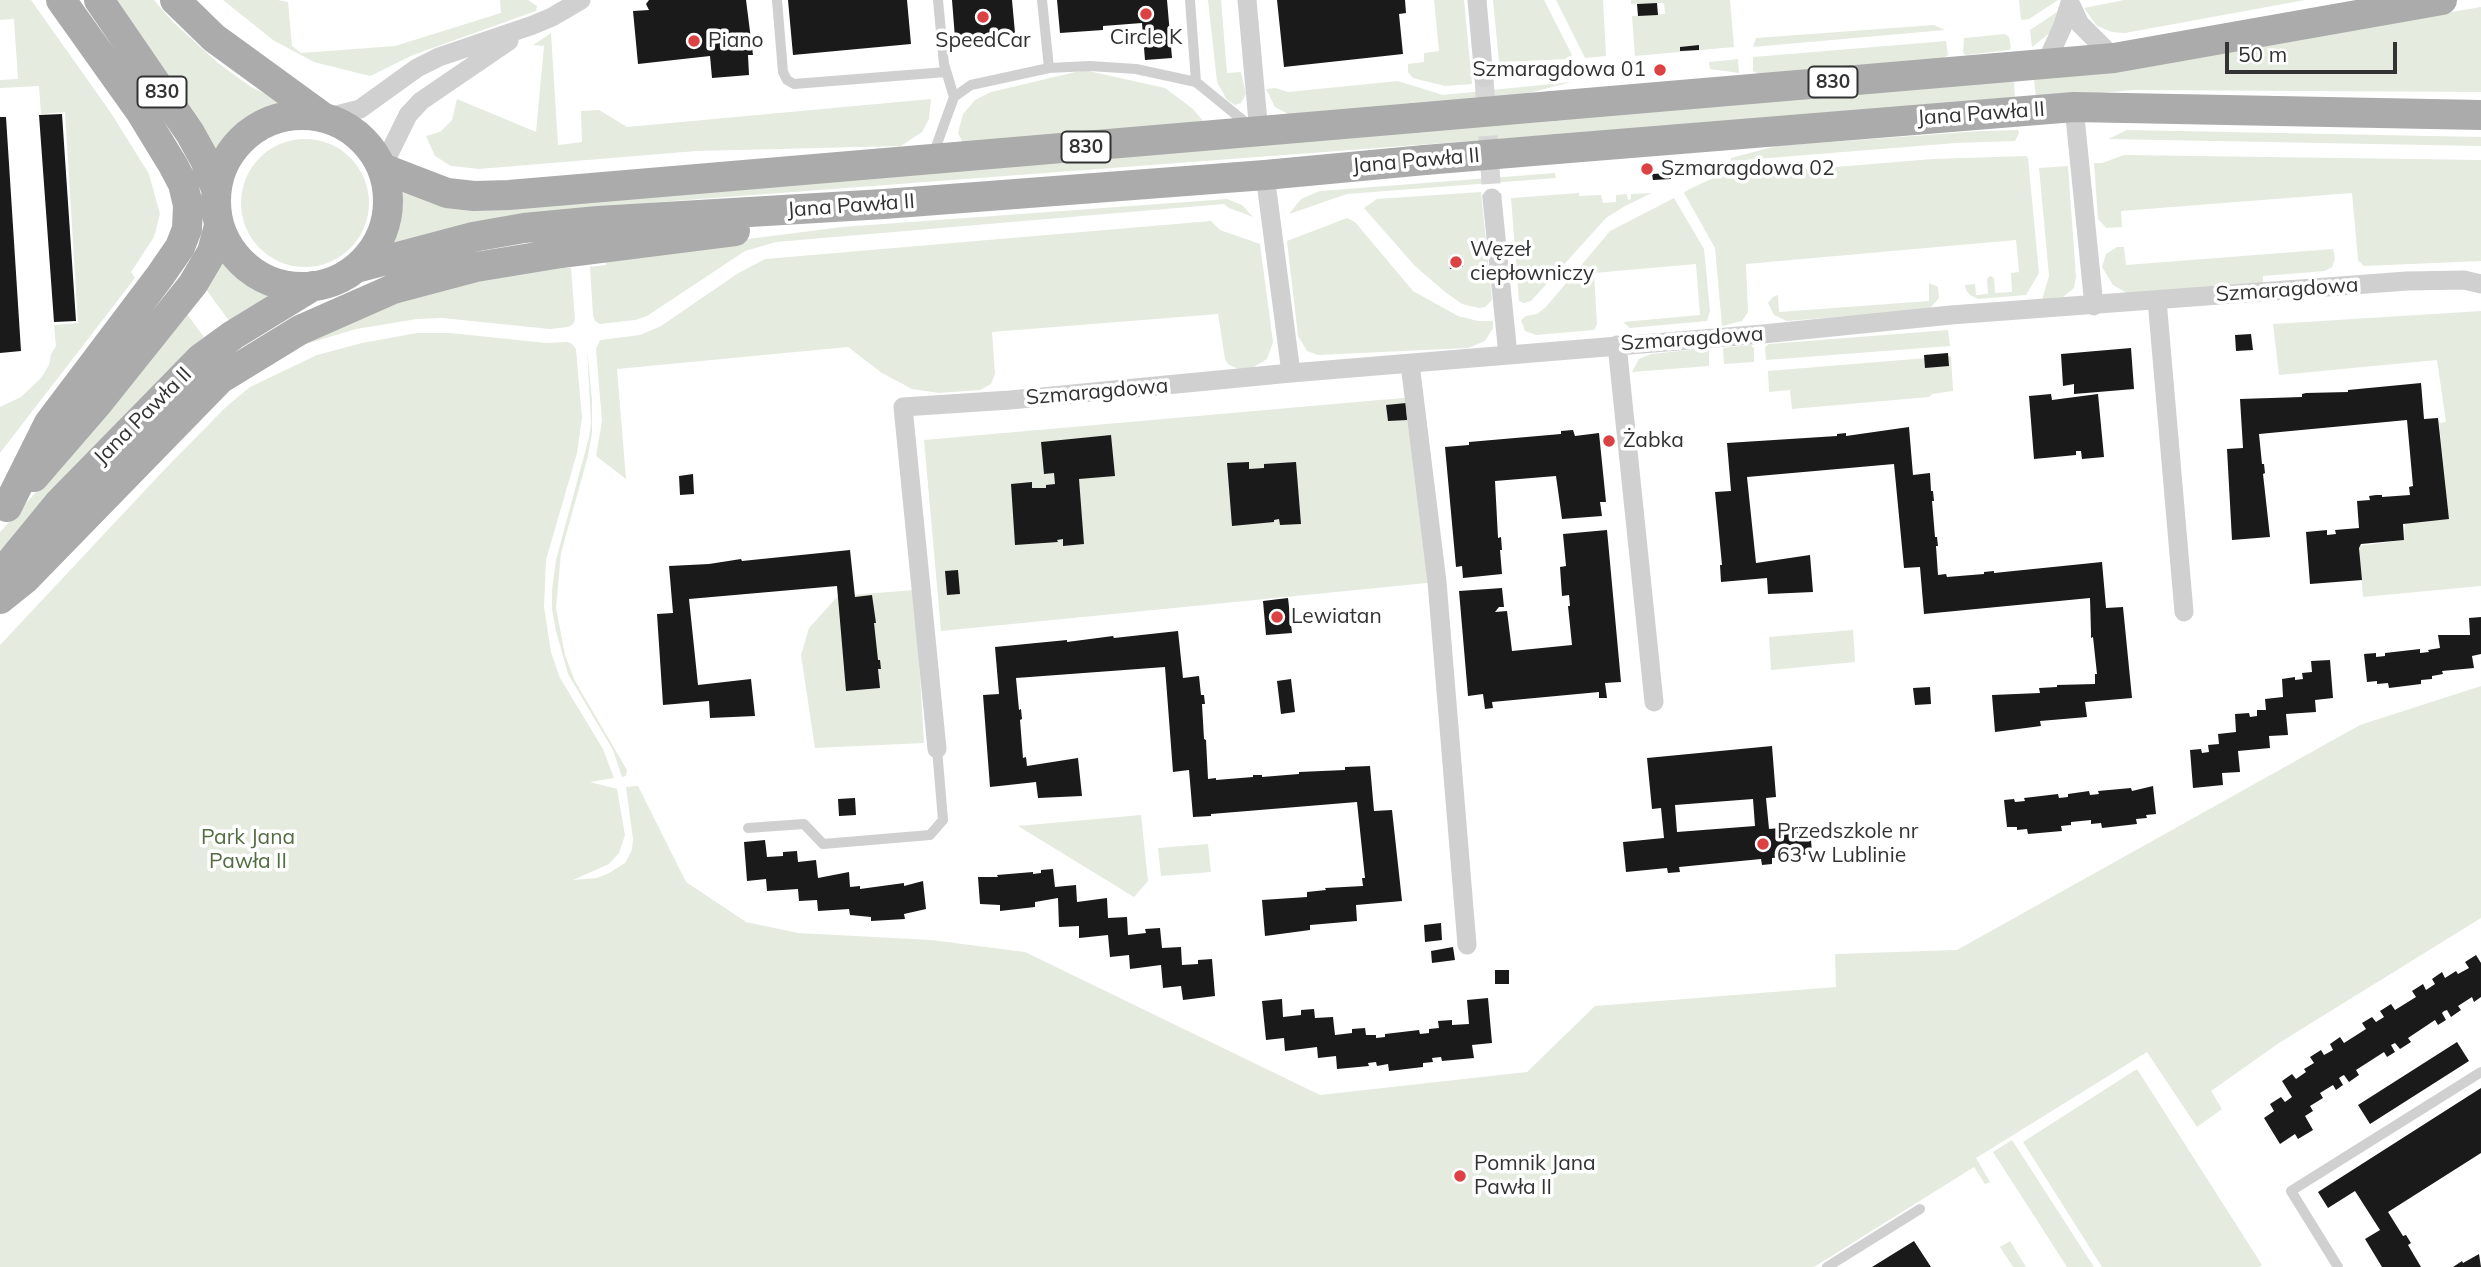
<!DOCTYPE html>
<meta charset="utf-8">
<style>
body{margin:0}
#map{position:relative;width:2481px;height:1267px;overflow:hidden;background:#fff;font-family:Mulish,sans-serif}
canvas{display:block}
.scale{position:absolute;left:2225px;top:42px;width:172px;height:32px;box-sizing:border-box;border:4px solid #333;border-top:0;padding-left:9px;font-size:21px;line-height:24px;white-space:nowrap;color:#333;-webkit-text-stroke:5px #fff;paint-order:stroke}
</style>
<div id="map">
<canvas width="2481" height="1267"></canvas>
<div class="scale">50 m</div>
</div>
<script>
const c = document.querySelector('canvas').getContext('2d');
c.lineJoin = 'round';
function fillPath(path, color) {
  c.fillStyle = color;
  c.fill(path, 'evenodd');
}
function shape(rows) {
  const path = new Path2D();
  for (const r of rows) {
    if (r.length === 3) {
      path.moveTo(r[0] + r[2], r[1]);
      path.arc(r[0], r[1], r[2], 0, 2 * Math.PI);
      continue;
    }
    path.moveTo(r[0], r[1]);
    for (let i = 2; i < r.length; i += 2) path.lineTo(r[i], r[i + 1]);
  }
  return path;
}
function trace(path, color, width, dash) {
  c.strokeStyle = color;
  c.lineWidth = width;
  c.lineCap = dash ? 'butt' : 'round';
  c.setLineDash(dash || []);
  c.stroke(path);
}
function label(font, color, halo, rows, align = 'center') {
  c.font = font + ' Mulish,sans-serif';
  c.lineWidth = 7;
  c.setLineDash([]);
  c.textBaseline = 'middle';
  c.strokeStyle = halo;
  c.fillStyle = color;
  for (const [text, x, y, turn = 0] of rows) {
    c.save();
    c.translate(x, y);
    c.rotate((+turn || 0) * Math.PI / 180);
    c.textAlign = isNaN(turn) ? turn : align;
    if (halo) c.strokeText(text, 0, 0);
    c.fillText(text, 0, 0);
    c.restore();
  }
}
const green = shape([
 [0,0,31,0,111,113,149,174,160,214,154,237,131,272,135,278,0,453,0,407,21,397,41,378,49,365,51,354,56,346,54,325,78,323,65,112,41,114,39,86,0,88,0,80,18,79,14,19,0,20],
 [117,0,154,0,173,22,218,63,251,87,290,105,267,113,243,126,218,155,189,105],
 [223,0,278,0,288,2,292,46,301,53,395,46,501,13,500,0,528,0,537,6,536,11,413,55,370,76,314,62,273,40],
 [1208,0,1221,0,1227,73,1241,72,1246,94,1241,103,1235,105,1227,100,1217,82],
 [1434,0,1464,0,1472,84,1445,86,1413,78,1408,72,1408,64,1424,62,1424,53,1439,51],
 [1493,0,1544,0,1572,55,1569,59,1499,62],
 [1556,0,1603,0,1606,56,1585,58],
 [1631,0,1730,0,1734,47,1635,56,1632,16,1665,14,1664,3,1631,4],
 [2019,0,2058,0,2029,19,2021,20],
 [2124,0,2305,0,2125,33,2112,32,2097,26,2084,8],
 [2481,7,2481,92,2132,90,2036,99,2034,79,2252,46],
 [2057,12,2051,32,2032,47,2030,30],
 [1934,25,1945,30,1753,47,1756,38],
 [551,33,558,145,582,142,581,111,599,110,627,127,931,99,929,119,922,132,901,146,696,151,479,169,451,166,435,156,426,136,440,132,452,120,457,99,536,132,544,46,533,45],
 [2005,34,2009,37,2011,48,2009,50,1966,55,1963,53,1964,38],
 [1946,41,1948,55,1942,59,1759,74,1753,71,1753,57],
 [1738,59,1739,73,1710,69,1709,62],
 [1084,70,1165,88,1193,109,1203,121,963,143,958,133,963,114,975,100,991,92],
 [2014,80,2015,100,660,202,560,212,391,249,399,222,401,190],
 [1398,81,1443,95,1571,82,1518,96,1290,115,1275,107,1266,89,1275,88,1288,92],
 [2018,130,2019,133,2015,141,1956,143,1731,161,1731,158,1776,146,1981,131],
 [2127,130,2481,137,2481,146,2108,139],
 [305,203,64],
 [2124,155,2481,160,2481,261,2364,266,2358,260,2352,193,2121,211,2122,227,2106,228,2098,219,2094,163,2102,163],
 [2026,156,2028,158,2039,273,2026,295,1978,299,1970,295,1966,290,1965,285,1975,284,1976,295,1988,294,1987,279,1990,276,1994,278,1995,293,2012,292,2011,273,2019,272,2016,240,1746,264,1748,312,1742,321,1722,326,1715,248,1684,193,1686,191,1713,178,1724,176,1933,159],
 [2068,166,2076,277,2074,288,2063,297,2042,300,2049,276,2039,168],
 [1555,173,1556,178,1347,194,1289,214,1301,199,1320,191],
 [1481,192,1492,300,1485,307,1479,308,1462,304,1444,291,1415,266,1364,208,1377,199],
 [1579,193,1579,196,1601,195,1603,203,1616,202,1616,195,1627,194,1628,200,1631,199,1631,194,1652,193,1625,206,1606,218,1531,301,1524,303,1519,301,1511,198],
 [1674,198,1704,249,1710,311,1707,321,1630,328,1623,322,1700,315,1696,264,1594,273,1597,324,1594,330,1536,335,1525,331,1521,320,1526,316,1537,314,1546,307,1610,231],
 [1227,199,1242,205,1253,217,1229,208,1224,204,776,242,745,251,647,316,635,320,600,324,595,321,593,315,590,267,606,265,606,257,842,227],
 [1347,218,1355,222,1413,291,1458,316,1478,321,1493,321,1493,328,1485,341,1468,348,1318,355,1307,351,1298,336,1287,241],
 [1211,221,1220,230,1260,244,1273,342,1267,359,1252,368,1238,369,1228,364,1225,359,1218,314,992,332,995,374,991,384,980,390,939,393,912,389,882,373,848,347,617,369,626,479,596,456,602,421,596,349,600,340,640,335,661,326,737,274,765,259],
 [2117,247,2124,247,2126,265,2333,249,2335,258,2332,267,2325,271,2263,276,2263,283,2127,293,2113,285,2102,267,2106,254],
 [224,262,234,273,252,287,274,297,230,322,205,288],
 [553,268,571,268,575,320,573,324,568,327,550,329,442,318,417,319,356,329,299,346,414,292],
 [1929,283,1938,287,1939,298,1930,308,1923,310,1787,321,1774,315,1768,303,1773,297,1778,295,1779,312,1929,301],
 [2481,311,2481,586,2363,597,2359,546,2404,540,2405,522,2449,519,2439,423,2446,422,2437,360,2279,375,2273,324],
 [186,313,204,337,168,370,62,479,0,554,0,532,93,429],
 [1948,330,1950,346,1766,360,1765,347,1769,344],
 [417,333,450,333,546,343,568,342,572,344,576,349,582,418,577,453,546,560,544,607,551,652,560,678,603,749,614,778,590,782,617,789,625,835,619,853,609,864,573,880,597,878,609,873,625,863,632,850,633,839,626,787,638,786,686,882,746,922,798,933,931,940,1025,952,1320,1095,1527,1072,1595,1006,1836,987,1835,954,1957,950,2360,725,2481,686,2481,918,2279,1043,2211,1091,2222,1109,2197,1127,2147,1052,1976,1158,1990,1182,1985,1184,1974,1167,1814,1267,0,1267,0,645,165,469,227,406,250,387,317,355,362,343],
 [1751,345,1754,348,1754,362,1724,364,1723,348],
 [587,348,592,400,592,433,588,456,561,553,556,608,565,655,575,681,627,770,626,776,622,777,613,750,568,674,556,631,552,609,552,590,556,560,589,437,591,423],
 [1709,348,1709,366,1632,372,1639,359,1651,354],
 [1951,356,1953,391,1932,394,1929,397,1792,409,1790,390,1769,392,1768,371],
 [1414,397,1437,582,941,631,924,440],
 [915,590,924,743,815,748,801,655,809,628,838,596],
 [1853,630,1855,662,1771,670,1769,637],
 [1141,815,1148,881,1134,897,1018,826],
 [1208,844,1211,872,1161,876,1158,848],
 [2137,1069,2262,1265,2259,1267,2102,1267,2023,1142],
 [2012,1140,2094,1267,2067,1267,1993,1152],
 [2010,1241,2026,1267,2013,1267,2000,1247]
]);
const building = shape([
 [649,0,746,0,753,55,748,55,749,75,712,78,710,56,638,64,633,11,649,10,646,4],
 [788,0,907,0,911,44,793,55],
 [952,0,1012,0,1015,33,955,38],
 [1057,0,1167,0,1172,58,1145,60,1142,23,1103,26,1103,30,1060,33],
 [1277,0,1405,0,1406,13,1399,14,1403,54,1284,67],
 [1657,3,1658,15,1638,16,1637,4],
 [1699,45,1699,50,1680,51,1680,47],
 [62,114,76,321,54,322,39,115],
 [0,117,6,117,21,351,0,353],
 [1670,173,1671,179,1653,180,1652,174],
 [1461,256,1463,267,1450,269,1449,258],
 [2251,334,2253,350,2236,351,2235,335],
 [2131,348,2134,389,2074,394,2074,384,2063,386,2061,354],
 [1948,353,1949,366,1925,368,1924,355],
 [2421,383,2424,419,2438,418,2449,519,2403,524,2404,540,2361,544,2359,548,2362,580,2310,584,2306,532,2327,530,2327,535,2336,534,2335,530,2359,528,2357,501,2370,500,2369,496,2376,495,2382,495,2382,497,2410,495,2409,487,2413,486,2407,420,2259,434,2262,464,2264,464,2265,473,2263,474,2270,537,2232,540,2227,449,2243,448,2240,399,2302,397,2302,394,2306,393,2348,392,2348,390],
 [2051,394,2052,400,2098,394,2104,457,2082,459,2081,451,2076,451,2076,455,2034,459,2029,396],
 [1406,403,1407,420,1388,421,1386,405],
 [1909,427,1913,475,1930,473,1931,491,1933,491,1934,501,1932,501,1935,537,1937,537,1938,546,1936,546,1938,575,1946,574,1947,577,1984,574,1984,572,1994,571,1994,573,2102,562,2106,608,2123,607,2132,698,2085,702,2087,717,2040,721,2041,726,1995,732,1992,695,2040,693,2039,688,2057,687,2057,685,2095,684,2095,674,2097,674,2093,637,2091,638,2091,633,2090,598,1924,614,1920,567,1904,568,1894,464,1747,477,1756,563,1810,555,1813,592,1768,594,1767,578,1721,582,1720,565,1722,565,1715,492,1731,491,1727,443,1837,436,1837,434,1846,433,1846,436],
 [1573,430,1575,436,1599,433,1606,502,1600,502,1602,516,1562,519,1556,476,1495,481,1498,538,1501,537,1502,550,1500,550,1502,574,1463,578,1462,566,1456,567,1445,447,1469,445,1469,442,1561,434,1561,431],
 [1111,435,1115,476,1079,479,1084,544,1063,546,1063,539,1057,540,1058,542,1015,545,1011,484,1032,482,1032,488,1046,488,1046,485,1055,484,1054,473,1044,474,1041,442],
 [1249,462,1249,469,1264,468,1264,464,1296,462,1301,524,1280,525,1279,519,1274,520,1274,522,1232,526,1227,463],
 [693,474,694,494,680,495,679,476],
 [1607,530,1621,682,1605,683,1607,698,1599,698,1599,692,1492,702,1493,708,1485,709,1483,694,1468,696,1459,591,1502,588,1504,607,1499,607,1495,612,1507,611,1512,651,1572,645,1568,606,1570,606,1569,595,1562,596,1560,567,1566,566,1563,534],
 [850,550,855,597,872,595,876,623,874,623,878,660,880,660,881,669,878,669,880,688,846,691,837,586,689,599,698,685,751,679,755,716,710,718,709,701,663,705,657,614,673,613,669,566,709,564,741,559,742,561],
 [958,570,960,594,947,595,945,571],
 [1288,598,1292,633,1266,635,1263,601],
 [2481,617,2481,654,2472,656,2474,668,2442,671,2443,674,2432,676,2432,679,2421,680,2421,684,2389,688,2388,683,2377,684,2377,681,2367,682,2364,654,2376,653,2376,657,2385,656,2385,653,2420,649,2420,653,2429,652,2428,650,2440,648,2438,635,2470,635,2469,618],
 [1178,631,1183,678,1199,676,1201,695,1204,695,1205,704,1202,704,1204,739,1206,740,1208,779,1216,778,1216,780,1253,777,1253,775,1262,775,1262,777,1299,774,1299,772,1345,770,1345,767,1370,766,1374,811,1392,810,1402,901,1356,905,1357,921,1310,925,1310,930,1265,936,1262,900,1307,897,1307,892,1326,890,1325,888,1363,886,1362,878,1365,878,1357,802,1211,814,1211,816,1193,817,1189,770,1173,772,1165,667,1016,678,1019,710,1021,709,1022,719,1020,720,1023,758,1026,757,1027,766,1078,758,1082,796,1038,798,1036,782,990,787,983,695,999,694,995,647,1067,640,1067,642,1113,636,1114,638],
 [2330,660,2333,698,2315,700,2316,712,2286,714,2288,735,2269,736,2270,748,2238,751,2240,772,2222,773,2223,785,2193,788,2190,750,2201,749,2202,753,2209,752,2208,745,2219,744,2218,734,2236,732,2235,714,2249,713,2250,717,2257,716,2257,710,2266,710,2265,699,2283,697,2282,679,2295,677,2295,680,2303,679,2302,673,2312,672,2311,661],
 [1291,679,1295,712,1281,714,1277,681],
 [1930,687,1931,704,1915,705,1913,688],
 [1772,746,1776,797,1766,798,1769,829,1810,825,1812,854,1772,858,1772,864,1762,865,1761,859,1679,867,1680,872,1668,873,1667,868,1626,872,1623,842,1664,838,1661,808,1652,809,1647,758],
 [1753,799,1755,826,1677,832,1675,805],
 [2153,786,2156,814,2146,815,2147,818,2136,819,2137,824,2102,828,2101,823,2091,824,2091,820,2071,822,2071,825,2061,826,2062,831,2028,834,2027,829,2017,830,2017,827,2007,827,2004,800,2014,799,2015,802,2025,801,2024,798,2058,794,2059,798,2068,797,2068,794,2089,791,2090,795,2099,794,2098,791,2131,788,2132,791],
 [855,798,856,815,839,816,838,799],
 [765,840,767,857,783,856,783,852,797,851,798,862,816,860,818,878,849,872,850,887,860,886,860,889,904,883,904,886,923,881,926,909,904,914,905,919,871,921,871,917,850,915,849,909,818,911,817,900,799,901,798,889,767,891,766,879,747,881,744,842],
 [1053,869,1055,887,1076,885,1077,902,1107,898,1108,918,1127,917,1128,935,1146,933,1145,929,1160,928,1162,948,1181,947,1182,965,1198,964,1198,960,1212,959,1215,996,1183,1000,1181,986,1163,988,1161,965,1130,969,1129,955,1110,957,1108,935,1079,938,1079,926,1059,927,1058,898,1035,902,1035,907,1000,911,1000,905,980,904,978,877,998,877,997,875,1033,872,1033,874,1041,873,1041,870],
 [1441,923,1442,940,1425,942,1424,925],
 [1453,947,1455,960,1432,963,1431,951],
 [2476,955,2481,963,2481,997,2474,1002,2472,997,2458,1006,2461,1010,2451,1017,2447,1010,2444,1011,2442,1013,2446,1020,2438,1025,2435,1020,2408,1038,2411,1042,2400,1049,2395,1043,2391,1045,2395,1052,2387,1057,2384,1052,2356,1070,2359,1075,2349,1082,2344,1075,2342,1076,2339,1078,2343,1085,2336,1090,2333,1085,2320,1093,2323,1098,2310,1106,2313,1111,2305,1116,2313,1130,2298,1139,2295,1134,2280,1144,2264,1118,2274,1111,2270,1104,2281,1097,2285,1102,2292,1097,2282,1081,2292,1074,2296,1079,2306,1072,2304,1069,2314,1063,2310,1057,2321,1050,2324,1055,2333,1050,2330,1044,2340,1037,2344,1043,2366,1029,2362,1023,2372,1017,2376,1022,2384,1017,2380,1011,2391,1004,2395,1010,2416,997,2412,991,2423,984,2426,990,2435,984,2432,979,2442,972,2445,978,2456,971,2458,974,2469,968,2465,962],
 [1495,970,1509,970,1509,984,1495,984],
 [1488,998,1492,1043,1472,1045,1474,1058,1442,1061,1441,1057,1432,1058,1433,1062,1423,1063,1423,1067,1389,1071,1388,1064,1377,1066,1376,1062,1368,1063,1369,1066,1337,1069,1336,1056,1318,1058,1317,1047,1285,1051,1284,1038,1266,1040,1262,1001,1282,999,1283,1017,1301,1015,1301,1010,1314,1009,1315,1018,1333,1017,1335,1035,1352,1033,1352,1029,1365,1028,1366,1035,1376,1035,1376,1038,1385,1037,1385,1034,1419,1030,1420,1034,1429,1033,1429,1029,1439,1028,1438,1021,1452,1020,1452,1025,1469,1024,1467,1000],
 [2457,1042,2469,1061,2370,1124,2358,1105],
 [2481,1088,2481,1153,2388,1212,2403,1236,2406,1235,2411,1243,2408,1245,2421,1267,2382,1267,2365,1239,2380,1230,2355,1191,2328,1208,2318,1192],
 [1914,1241,1931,1267,1872,1267],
 [2479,1254,2481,1267,2453,1267,2462,1261,2463,1263]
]);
const streetTunnel = shape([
 [1484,78,1492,198]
]);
const lane = shape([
 [777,0,783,72,787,80,794,84,946,72],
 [938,0,944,64,954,97],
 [1042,0,1049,68],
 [1190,0,1196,82],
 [933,155,954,97,971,85,1049,68,1090,66,1136,69,1196,82,1250,126],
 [748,828,804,824,823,844,930,835,943,820,937,749],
 [1827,1267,1920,1209],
 [2338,1267,2291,1191,2481,1072]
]);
const street = shape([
 [1247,0,1259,133],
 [1477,0,1484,78],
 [2045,65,2062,28,2070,3,2080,24,2114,58],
 [2074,107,2094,306],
 [325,118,360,109,417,68,439,57,533,25,552,17,581,0],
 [382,168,408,115,421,101,509,41],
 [1265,175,1291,373],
 [1492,198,1508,355],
 [2157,300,2184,612],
 [1617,345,1654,702],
 [1410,364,1437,582,1467,945],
 [937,749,903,407,1010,400,1291,373,1763,334,1951,315,2407,281,2464,280,2481,284]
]);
const primary = shape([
 [99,0,190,133,205,160,216,189],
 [175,0,214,38,324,118],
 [1552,106,2114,58,2442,0],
 [302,201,86],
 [1557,149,2074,107,2481,115],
 [382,168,447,193,474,196,509,195,1414,118],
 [356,268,473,237,524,228,598,221,884,204,1265,175,1425,160],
 [34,477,98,403,193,284,212,252,219,226],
 [7,507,49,423,160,276,180,247,187,229,188,205,183,184,173,165,140,111,61,0],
 [0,575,59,503,200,359,233,335,313,286],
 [0,599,25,579,220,379,300,330,393,289,476,267,561,253,735,231]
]);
const primaryBridge = shape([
 [1414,118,1552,106],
 [1425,160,1557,149]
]);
const markers = [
 [1146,14,7,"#dc4243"],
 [983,17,7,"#dc4243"],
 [694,41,7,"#dc4243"],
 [1660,70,7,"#dc4243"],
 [1647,169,7,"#dc4243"],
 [1456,262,7,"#dc4243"],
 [1609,441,7,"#dc4243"],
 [1277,617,7,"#dc4243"],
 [1763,844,7,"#dc4243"],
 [1460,1176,7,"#dc4243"]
];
const shields = [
 [1833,82,49],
 [162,92,49],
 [1086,147,49]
];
const shieldNames = [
 ["830",1833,82],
 ["830",162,92],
 ["830",1086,147]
];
const poiNames = [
 ["Circle K",1146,38,"center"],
 ["Piano",708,41],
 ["SpeedCar",983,41,"center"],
 ["Szmaragdowa 01",1646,70,"right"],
 ["Szmaragdowa 02",1661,169],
 ["Węzeł",1470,250],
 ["ciepłowniczy",1470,274],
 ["Żabka",1623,441],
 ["Lewiatan",1291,617],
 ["Przedszkole nr",1777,832],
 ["63 w Lublinie",1777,856],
 ["Pomnik Jana",1474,1164],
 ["Pawła II",1474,1188]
];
const streetNames = [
 ["Jana Pawła II",1981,114,-4],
 ["Jana Pawła II",1416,161,-5],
 ["Jana Pawła II",851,206,-4],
 ["Szmaragdowa",2287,290,-4],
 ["Szmaragdowa",1692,339,-4],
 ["Szmaragdowa",1097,392,-5],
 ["Jana Pawła II",143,416,-45]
];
const parkNames = [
 ["Park Jana",248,838],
 ["Pawła II",248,862]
];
fillPath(green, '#e5ebdf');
fillPath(building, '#1a1a1a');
trace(streetTunnel, '#d6d6d6', 19, [19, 10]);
trace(lane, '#d0d0d0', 10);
trace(street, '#d0d0d0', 19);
trace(primary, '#ababab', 30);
trace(primaryBridge, '#ababab', 30);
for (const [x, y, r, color] of markers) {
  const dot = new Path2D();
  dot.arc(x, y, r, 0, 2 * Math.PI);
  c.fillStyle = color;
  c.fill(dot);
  trace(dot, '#fff', 2.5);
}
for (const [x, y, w] of shields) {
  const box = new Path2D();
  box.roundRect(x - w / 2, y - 15.5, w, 31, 5);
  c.fillStyle = '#fff';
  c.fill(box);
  trace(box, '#333', 2);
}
label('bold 19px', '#333', null, shieldNames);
label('21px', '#333', '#fff', poiNames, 'left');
label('21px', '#333', '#fff', streetNames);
label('21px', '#536d42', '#fff', parkNames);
</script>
